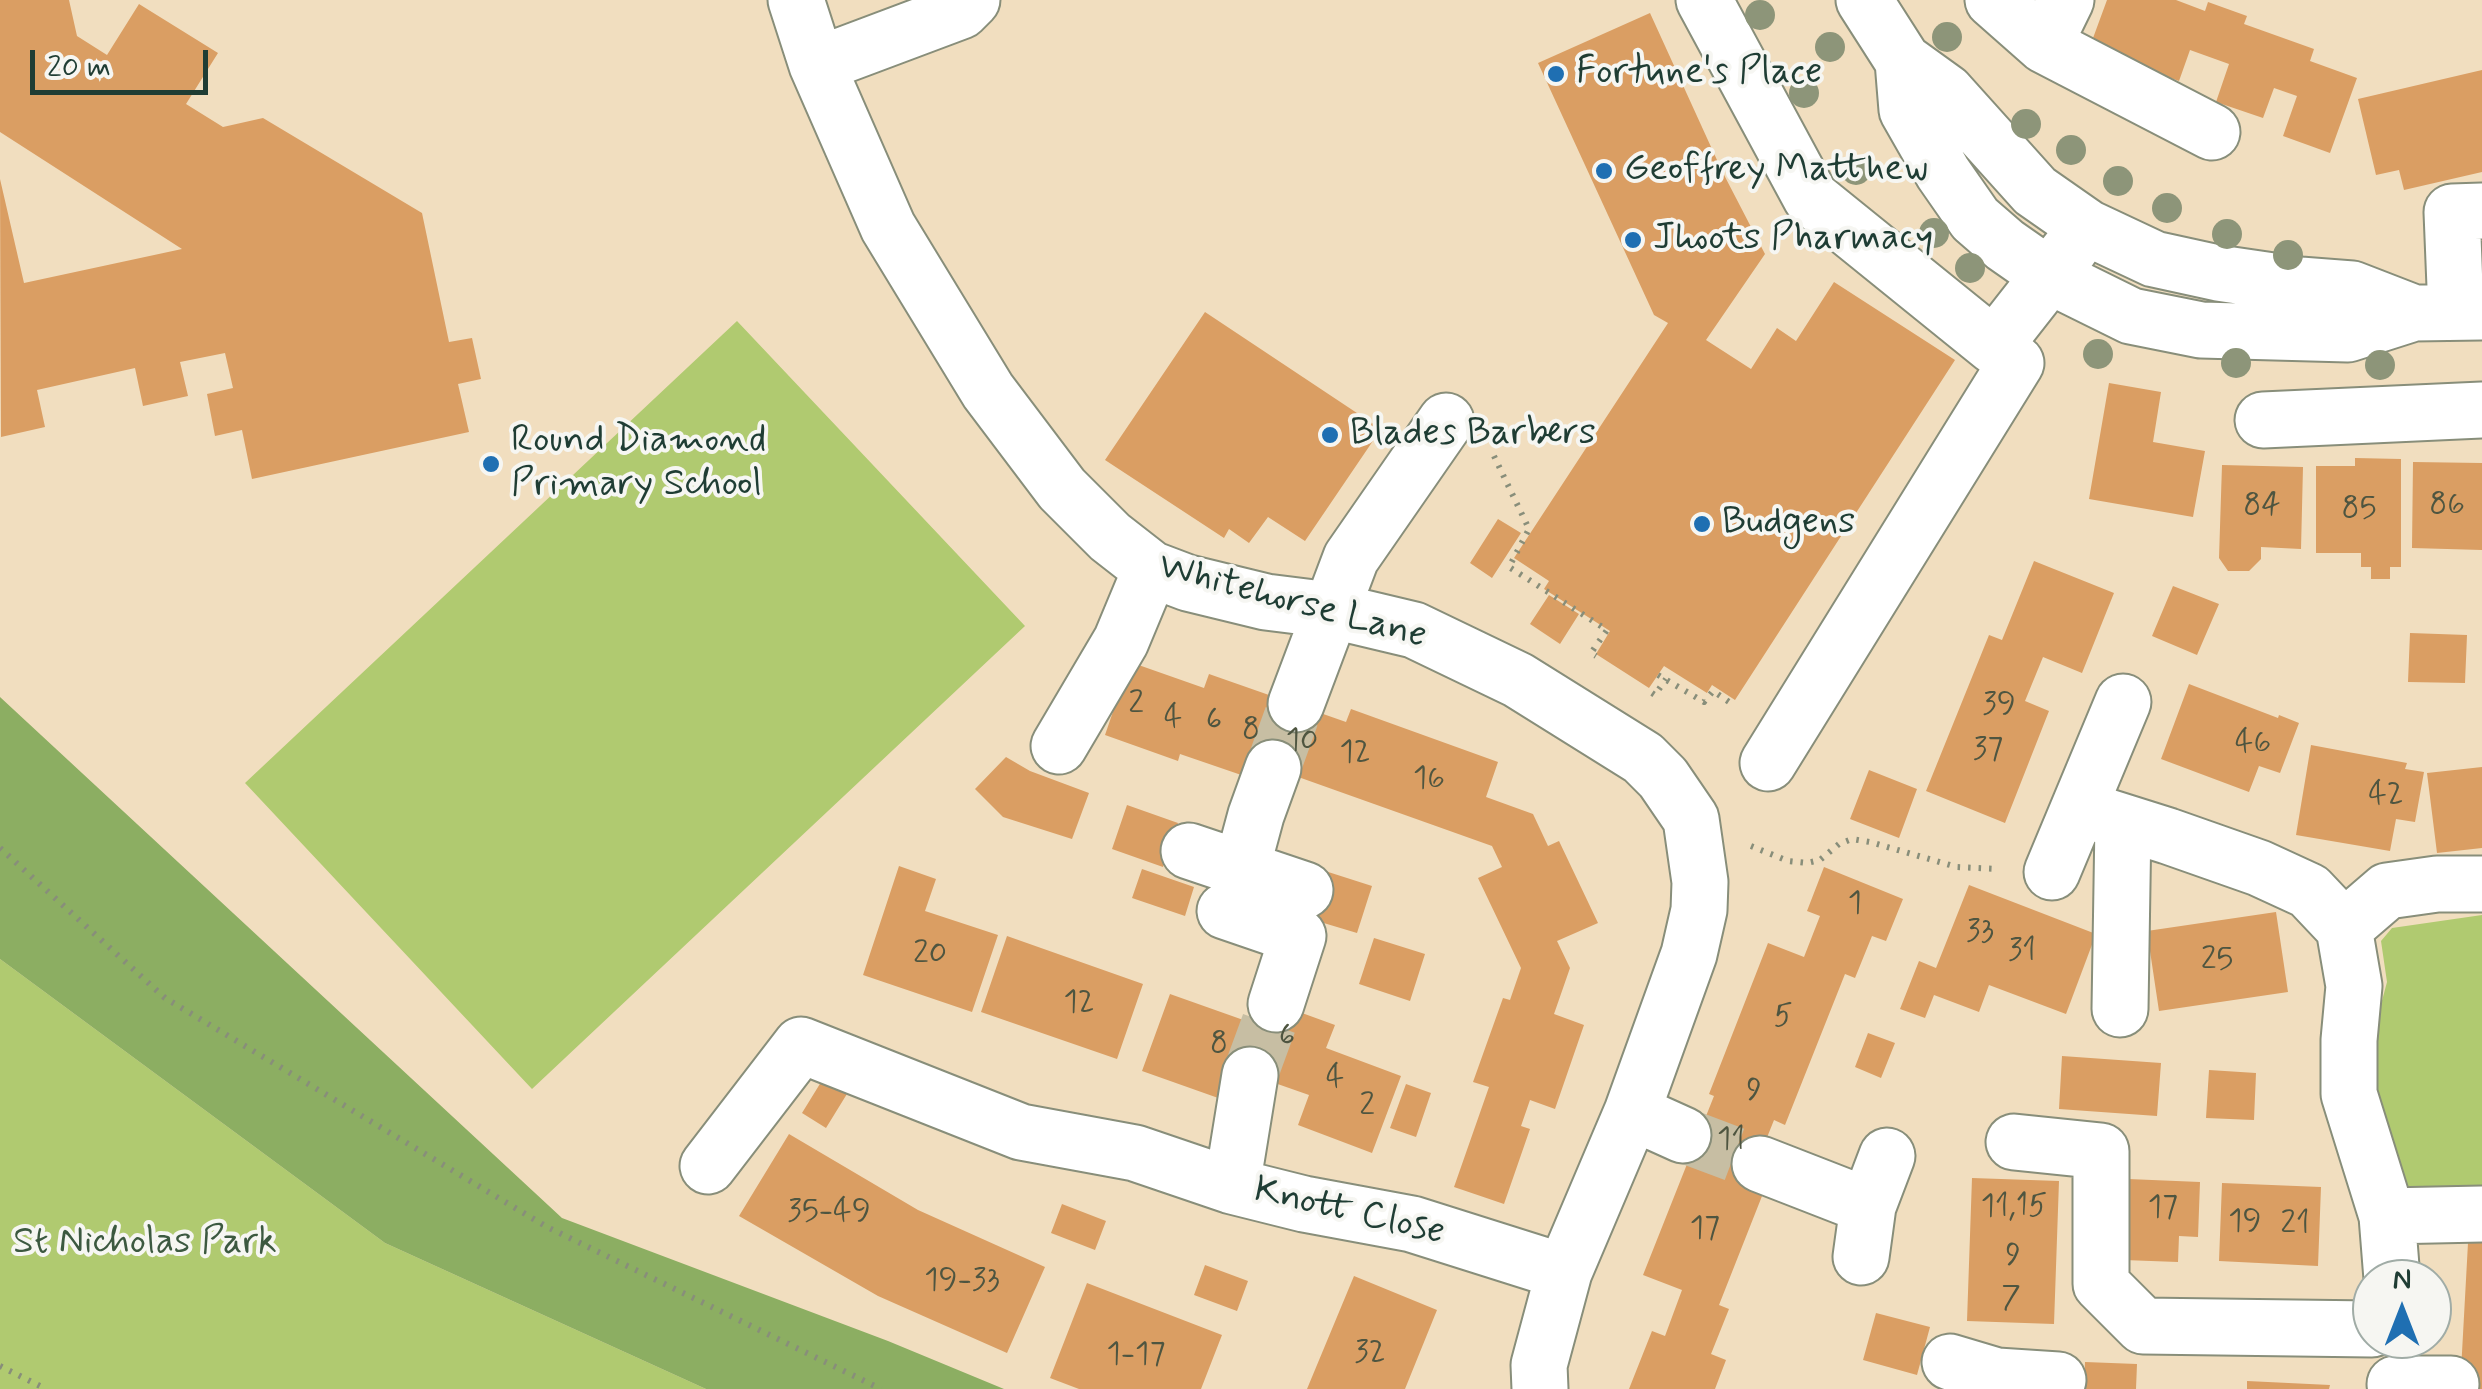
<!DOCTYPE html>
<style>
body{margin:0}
#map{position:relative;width:2482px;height:1389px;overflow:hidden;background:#f1debf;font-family:Mynerve,sans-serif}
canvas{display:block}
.north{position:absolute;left:2352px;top:1259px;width:100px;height:100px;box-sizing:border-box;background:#f6f6f2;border:2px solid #a0aca6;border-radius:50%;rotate:0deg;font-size:28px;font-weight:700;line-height:40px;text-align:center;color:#1f3d34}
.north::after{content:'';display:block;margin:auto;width:35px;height:45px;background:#1f6fb2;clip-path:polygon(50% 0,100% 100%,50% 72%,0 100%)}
.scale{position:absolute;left:30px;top:50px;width:178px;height:45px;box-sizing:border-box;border:5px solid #1f3d34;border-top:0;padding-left:12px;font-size:30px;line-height:35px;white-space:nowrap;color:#1f3d34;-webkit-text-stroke:8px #f6f6f2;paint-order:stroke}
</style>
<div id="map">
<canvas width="2482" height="1389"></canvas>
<div class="north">N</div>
<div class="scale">20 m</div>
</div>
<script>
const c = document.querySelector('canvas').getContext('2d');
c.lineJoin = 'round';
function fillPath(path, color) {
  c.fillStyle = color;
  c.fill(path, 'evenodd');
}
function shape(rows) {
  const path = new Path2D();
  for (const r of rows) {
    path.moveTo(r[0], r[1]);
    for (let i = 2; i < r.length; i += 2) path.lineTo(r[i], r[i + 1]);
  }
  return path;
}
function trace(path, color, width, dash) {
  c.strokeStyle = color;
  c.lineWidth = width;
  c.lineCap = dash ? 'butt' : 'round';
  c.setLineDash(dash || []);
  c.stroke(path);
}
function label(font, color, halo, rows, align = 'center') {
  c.font = font + ' Mynerve,sans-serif';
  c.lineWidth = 8;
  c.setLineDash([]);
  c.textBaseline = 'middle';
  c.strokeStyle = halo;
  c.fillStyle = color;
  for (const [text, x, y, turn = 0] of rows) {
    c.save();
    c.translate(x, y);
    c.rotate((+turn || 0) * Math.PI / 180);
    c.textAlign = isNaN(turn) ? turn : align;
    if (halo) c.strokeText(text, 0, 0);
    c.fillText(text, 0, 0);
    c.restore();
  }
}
const green = shape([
 [737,321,1025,626,532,1089,245,783],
 [2482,915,2482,1196,2407,1198,2379,1127,2368,1053,2387,982,2381,941,2392,928],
 [0,959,385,1243,706,1389,0,1389]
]);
const forest = shape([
 [0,697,562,1218,888,1341,1004,1389,706,1389,385,1243,0,959]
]);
const building = shape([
 [0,0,69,0,77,36,107,55,139,4,218,53,186,104,223,127,263,118,422,213,449,342,472,338,481,379,458,384,469,432,252,479,242,430,215,436,207,394,233,388,225,353,180,362,188,396,143,406,135,368,37,390,45,427,1,437,0,179,24,283,182,249,0,132],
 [2107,0,2176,0,2205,11,2208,2,2247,16,2244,24,2314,49,2310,61,2357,78,2330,153,2283,136,2297,96,2274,88,2263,118,2216,102,2229,64,2190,50,2179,81,2089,49],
 [1650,13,1722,171,1765,254,1706,340,1751,369,1777,328,1796,341,1834,282,1955,360,1735,700,1712,685,1707,693,1664,666,1649,688,1596,654,1610,631,1544,589,1549,581,1514,558,1668,323,1654,315,1538,63],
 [2482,70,2482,172,2404,190,2399,170,2376,175,2358,99],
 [1205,312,1381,429,1305,541,1268,517,1249,543,1229,529,1224,538,1105,460],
 [2109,383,2161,392,2153,442,2205,451,2193,517,2089,499],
 [2355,458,2401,459,2401,567,2390,567,2390,579,2371,579,2371,567,2361,567,2361,553,2316,553,2316,466,2355,466],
 [2413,462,2482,463,2482,550,2412,548],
 [2222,465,2303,467,2301,549,2261,547,2261,559,2249,571,2228,571,2219,558],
 [1498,519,1521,533,1492,578,1470,563],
 [2034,561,2114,593,2082,673,2043,657,2025,701,2049,711,2005,823,1926,791,1989,635,2002,640],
 [2173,586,2219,604,2197,655,2152,636],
 [1549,595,1579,614,1560,644,1530,624],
 [2410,633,2467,635,2465,683,2408,682],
 [1130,662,1204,688,1209,674,1346,722,1351,709,1498,762,1486,797,1533,814,1548,846,1559,841,1598,923,1557,941,1570,968,1554,1014,1584,1025,1555,1109,1530,1100,1521,1126,1530,1129,1504,1204,1454,1187,1489,1087,1473,1082,1503,998,1510,1000,1521,968,1478,878,1502,867,1492,846,1273,768,1253,779,1180,754,1178,761,1105,735],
 [2189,684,2278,718,2279,715,2299,723,2280,773,2259,766,2249,792,2161,759],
 [2311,745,2407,763,2405,769,2424,772,2415,822,2396,819,2390,851,2296,835],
 [1006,757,1030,771,1089,793,1072,839,1003,817,975,789],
 [2482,767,2482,848,2437,853,2427,773],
 [1869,770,1917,789,1899,838,1850,819],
 [1127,805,1178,823,1163,867,1112,849],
 [899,866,936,879,925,911,998,935,972,1012,863,975],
 [1824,867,1903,899,1886,941,1872,936,1855,978,1845,974,1785,1125,1774,1120,1748,1185,1764,1191,1719,1305,1729,1309,1711,1354,1726,1360,1715,1389,1629,1389,1652,1331,1665,1336,1682,1290,1643,1275,1714,1096,1709,1094,1768,943,1804,957,1820,916,1807,911],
 [1142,869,1194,887,1185,916,1132,898],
 [1322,870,1372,886,1357,933,1307,918],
 [1969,885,2096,934,2066,1014,1989,985,1979,1012,1934,995,1925,1018,1900,1009,1919,961,1936,968],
 [2276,912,2288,992,2159,1011,2147,931],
 [1007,936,1143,984,1117,1059,981,1012],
 [1374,938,1425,954,1410,1001,1359,984],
 [1170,994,1249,1022,1258,997,1335,1025,1326,1048,1401,1076,1372,1153,1298,1125,1309,1095,1232,1068,1221,1099,1142,1071],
 [1868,1033,1895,1043,1881,1078,1855,1067],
 [2062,1056,2161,1063,2157,1116,2059,1109],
 [2209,1070,2256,1073,2254,1120,2206,1118],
 [826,1074,850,1089,826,1128,802,1113],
 [1406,1084,1431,1093,1416,1137,1390,1128],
 [789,1134,918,1210,1045,1267,1007,1353,878,1296,739,1216],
 [1972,1178,2059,1181,2054,1324,1967,1321],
 [2128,1179,2200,1182,2198,1237,2179,1236,2178,1262,2124,1260],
 [2222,1183,2321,1187,2318,1266,2219,1261],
 [1062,1204,1106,1221,1095,1250,1051,1233],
 [2468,1243,2482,1243,2482,1389,2460,1389],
 [1205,1265,1248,1281,1237,1311,1194,1295],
 [1354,1276,1437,1310,1405,1389,1307,1389],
 [1087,1283,1222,1335,1201,1389,1079,1389,1050,1378],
 [1876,1313,1930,1327,1917,1375,1863,1360],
 [2085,1362,2137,1364,2136,1389,2084,1389],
 [2247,1381,2330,1385,2329,1389,2247,1389]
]);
const minorTunnel = shape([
 [1273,768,1296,704],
 [1250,1075,1276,1004],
 [1683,1135,1760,1164]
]);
const path = shape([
 [1494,456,1529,529,1509,567,1607,630,1591,653,1596,656],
 [1658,675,1704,702,1713,691,1735,706],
 [1652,693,1655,695,1666,679],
 [1751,846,1788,861,1807,863,1820,860,1839,844,1852,839,1870,842,1957,867,1998,869],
 [0,848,165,998,547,1227,881,1389],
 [0,1366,46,1389]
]);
const minor = shape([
 [796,0,817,65,888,227,988,391,1062,489,1110,537,1151,569,1188,583,1266,602,1330,610,1414,630,1518,680,1643,758,1663,778,1691,819,1700,882,1699,910,1689,954,1632,1112,1564,1272,1539,1365,1540,1389],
 [1704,0,1811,198,1994,346],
 [1864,0,1903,61,1946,92,2035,191,2088,228,2154,259,2218,273,2300,285,2352,289,2414,313],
 [1993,0,2044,45,2212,132],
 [2044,45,2066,0],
 [1903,61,1907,110,1943,173,1975,219,2005,245,2048,275,2131,316,2201,330,2348,334,2414,313,2482,312],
 [817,65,961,11,972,0],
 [2456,312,2452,212,2482,211],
 [2263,420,2482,410],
 [1296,704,1351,558,1446,421],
 [1059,746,1121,641,1151,569],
 [1768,763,2016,363,1994,346,2070,249],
 [2079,808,2168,836,2259,868,2309,891,2344,928,2354,986,2349,1040,2349,1094,2387,1216,2392,1279],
 [1189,851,1305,890],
 [1242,867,1256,815,1273,768],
 [2052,872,2123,702],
 [1225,911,1298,936,1276,1004],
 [2344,928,2387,891,2437,884,2482,884],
 [2120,1009,2123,822],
 [1632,1112,1683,1135],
 [2014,1142,2101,1151,2101,1284,2143,1326,2372,1329],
 [1760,1164,1868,1206],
 [708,1166,801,1045,1021,1132,1135,1153,1232,1186,1304,1204,1412,1224,1564,1272],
 [1232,1186,1250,1075],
 [2387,1216,2482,1214],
 [1861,1257,1868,1206,1887,1156],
 [1950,1362,1997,1376,2058,1380],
 [2395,1384,2451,1384]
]);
const trees = [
 [1760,15],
 [1947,37],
 [1830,47],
 [1804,93],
 [2026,124],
 [2071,150],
 [1856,170],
 [2118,181],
 [2167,208],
 [1934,233],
 [2227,234],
 [2288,255],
 [1970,268],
 [2098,354],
 [2236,363],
 [2380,365]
];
const markers = [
 [1556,74,10,"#1f6fb2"],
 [1604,171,10,"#1f6fb2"],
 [1633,240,10,"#1f6fb2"],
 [1330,435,10,"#1f6fb2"],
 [491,464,10,"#1f6fb2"],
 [1702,524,10,"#1f6fb2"]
];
const numberNames = [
 ["86",2447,506],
 ["84",2262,507],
 ["85",2359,510],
 ["2",1136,705],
 ["39",1999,706],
 ["4",1173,719],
 ["6",1214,721],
 ["8",1251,731],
 ["10",1302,742],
 ["46",2253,744],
 ["37",1988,751],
 ["12",1355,754],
 ["16",1429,780],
 ["42",2386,796],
 ["1",1855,905],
 ["33",1980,933],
 ["31",2022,952],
 ["20",930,955],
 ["25",2217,961],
 ["12",1079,1004],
 ["5",1783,1018],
 ["6",1287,1037],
 ["8",1219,1045],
 ["4",1335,1079],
 ["9",1754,1092],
 ["2",1367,1107],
 ["11",1731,1141],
 ["11,15",2014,1208],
 ["17",2163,1209],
 ["35-49",829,1213],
 ["19",2245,1223],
 ["21",2295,1225],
 ["17",1705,1230],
 ["9",2013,1257],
 ["19-33",962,1282],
 ["7",2011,1300],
 ["32",1370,1354],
 ["1-17",1136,1356]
];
const poiNames = [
 ["Fortune's Place",1576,74],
 ["Geoffrey Matthew",1624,171],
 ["Jhoots Pharmacy",1653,240],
 ["Blades Barbers",1350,435],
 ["Round Diamond",511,442],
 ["Primary School",511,486],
 ["Budgens",1722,524]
];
const streetNames = [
 ["Whitehorse Lane",1292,603,15],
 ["Knott Close",1349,1213,13]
];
const parkNames = [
 ["St Nicholas Park",145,1244]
];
fillPath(green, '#b0ca70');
fillPath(forest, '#8cae62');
fillPath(building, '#da9e63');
trace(minorTunnel, '#c7bea3', 55, [55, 28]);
trace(minor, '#888e7a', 59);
trace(path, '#888e7a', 6, [2.5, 8]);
trace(minor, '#fff', 55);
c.fillStyle = '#8d9579';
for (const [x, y] of trees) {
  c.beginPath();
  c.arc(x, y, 15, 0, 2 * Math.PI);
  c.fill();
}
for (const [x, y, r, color] of markers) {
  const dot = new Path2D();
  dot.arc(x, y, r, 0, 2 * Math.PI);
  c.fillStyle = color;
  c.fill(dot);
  trace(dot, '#f6f6f2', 4);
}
label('32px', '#4e5540', null, numberNames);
label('38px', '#1f3d34', '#f6f6f2', poiNames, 'left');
label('38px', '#1f3d34', '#f6f6f2', streetNames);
label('38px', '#3c5940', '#f6f6f2', parkNames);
</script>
